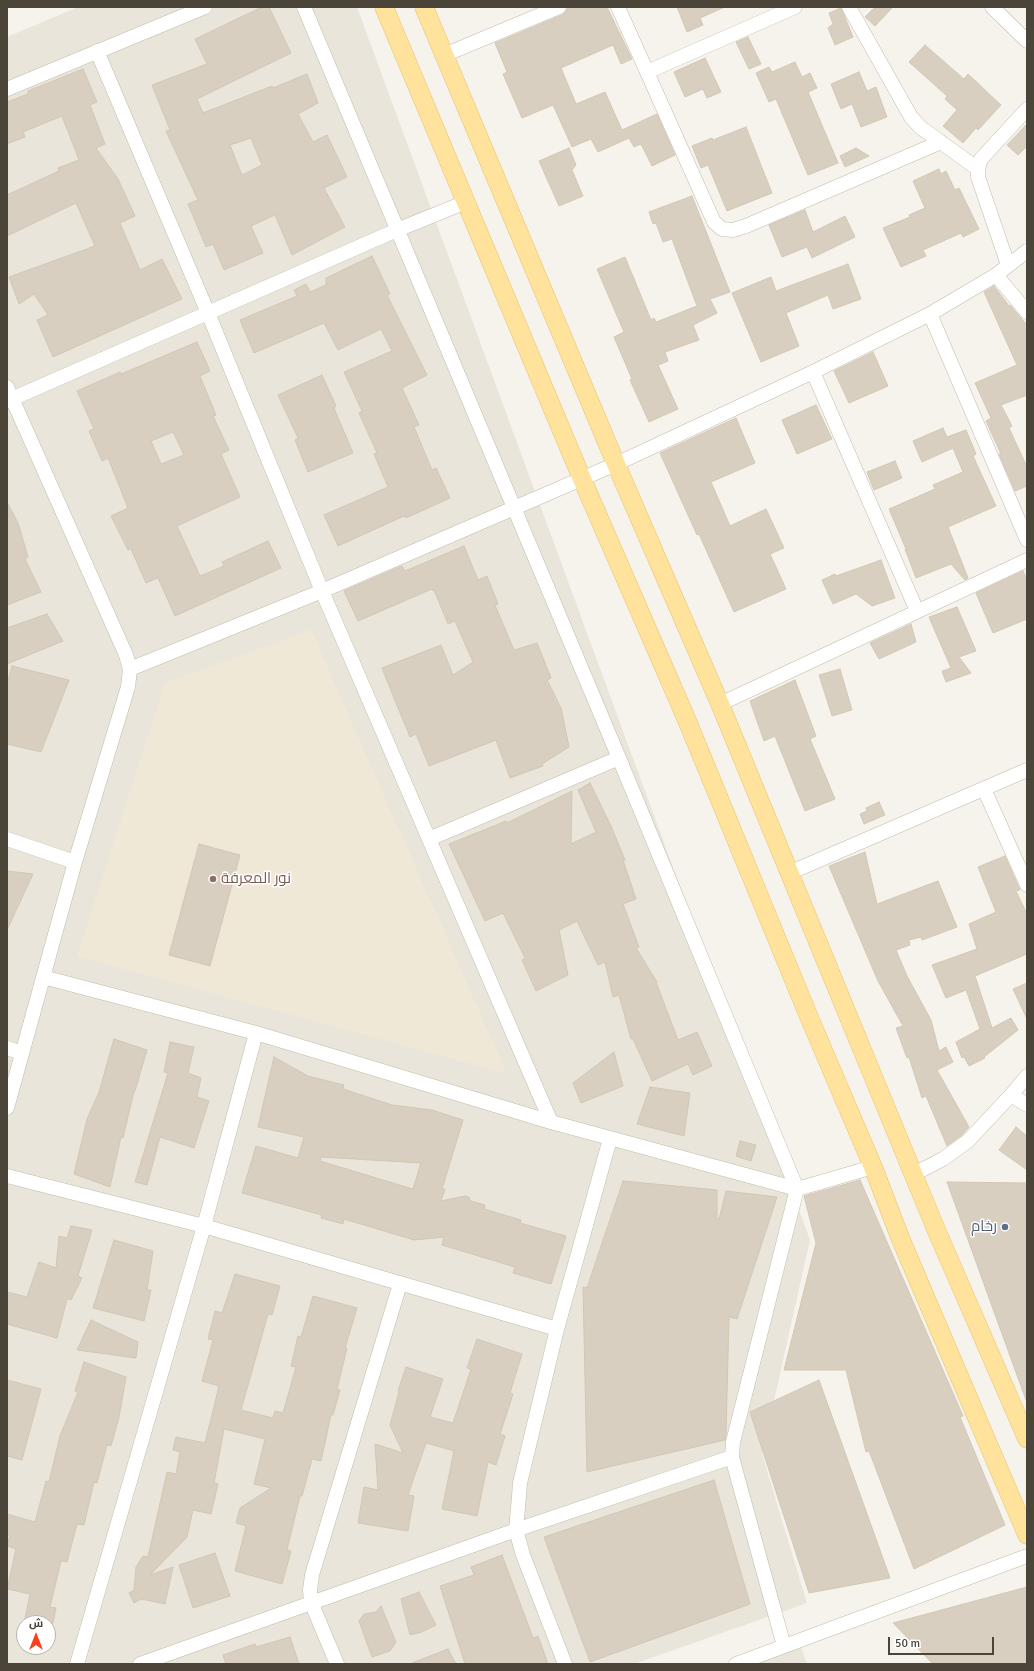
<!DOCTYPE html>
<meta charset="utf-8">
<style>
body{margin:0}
#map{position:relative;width:1034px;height:1671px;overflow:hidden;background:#f6f3ec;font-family:Signika,Cairo,sans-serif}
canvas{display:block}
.frame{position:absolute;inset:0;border:8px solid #4b4439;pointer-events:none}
.north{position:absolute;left:16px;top:1615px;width:40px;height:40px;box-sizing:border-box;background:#fff;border:1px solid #b7b4b0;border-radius:50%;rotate:0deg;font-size:11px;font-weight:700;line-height:16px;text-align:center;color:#4b4439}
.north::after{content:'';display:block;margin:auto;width:14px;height:18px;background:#fc3f1d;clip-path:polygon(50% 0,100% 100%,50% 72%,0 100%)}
.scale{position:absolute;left:888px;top:1637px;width:106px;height:18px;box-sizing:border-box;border:2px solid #4b4439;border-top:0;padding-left:5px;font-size:12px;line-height:14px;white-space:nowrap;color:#4b4439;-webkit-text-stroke:3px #fff;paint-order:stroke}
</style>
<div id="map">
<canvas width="1034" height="1671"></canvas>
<div class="frame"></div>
<div class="north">ش</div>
<div class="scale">50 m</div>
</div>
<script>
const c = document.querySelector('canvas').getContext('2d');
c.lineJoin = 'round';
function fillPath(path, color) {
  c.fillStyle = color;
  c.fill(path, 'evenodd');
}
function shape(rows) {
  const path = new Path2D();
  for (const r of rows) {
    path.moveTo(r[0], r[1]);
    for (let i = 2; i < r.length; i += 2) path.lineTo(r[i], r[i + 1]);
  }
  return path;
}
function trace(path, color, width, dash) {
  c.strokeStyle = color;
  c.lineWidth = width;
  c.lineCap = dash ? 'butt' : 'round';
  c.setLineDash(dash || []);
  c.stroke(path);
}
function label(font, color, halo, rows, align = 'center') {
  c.font = font + ' Signika,Cairo,sans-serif';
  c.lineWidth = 3;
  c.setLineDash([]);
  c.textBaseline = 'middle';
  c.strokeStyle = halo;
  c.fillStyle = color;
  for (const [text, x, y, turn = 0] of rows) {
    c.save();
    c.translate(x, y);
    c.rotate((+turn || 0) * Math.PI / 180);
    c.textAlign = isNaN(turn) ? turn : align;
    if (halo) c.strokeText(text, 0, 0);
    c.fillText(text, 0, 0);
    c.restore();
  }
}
const residential = shape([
 [78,7,357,7,810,1240,762,1454,807,1603,634,1664,7,1664,7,37],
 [24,1623,48,1623,48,1647,24,1647],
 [800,1643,807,1664,742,1664]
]);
const education = shape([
 [311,630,507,1074,77,956,165,683]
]);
const building = shape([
 [262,7,269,7,291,53,197,99,203,113,272,86,273,88,307,74,318,103,298,114,313,142,327,135,347,177,324,188,345,227,292,255,275,215,251,226,263,253,224,270,213,244,206,247,188,204,198,200,166,131,170,130,152,85,207,64,195,39,262,7],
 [251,138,262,165,242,175,230,145,251,138],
 [569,7,607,7,632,59,621,64,613,45,561,68,576,104,605,92,622,130,657,114,675,155,652,166,641,144,634,147,629,138,598,152,591,139,572,147,553,105,522,118,503,74,507,72,495,43,562,15,569,7],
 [677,7,725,7,700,18,703,25,687,32,677,7],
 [875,7,893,7,875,26,865,17,875,7],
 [841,8,853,37,835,45,828,28,833,24,829,13,841,8],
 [748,37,761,64,749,69,736,42,748,37],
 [925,45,964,79,968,74,1001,105,978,130,976,128,963,143,943,126,957,110,945,99,947,96,909,62,925,45],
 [705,58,721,92,707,98,703,89,685,97,674,72,705,58],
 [795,62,802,77,810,73,817,88,808,92,838,163,808,175,776,99,769,102,756,73,769,67,772,72,795,62],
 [83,69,97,102,90,105,105,144,96,148,118,179,135,216,120,223,140,270,162,259,182,299,53,357,37,320,48,315,34,294,19,304,9,277,95,246,76,203,7,236,7,195,59,171,58,168,79,160,62,116,23,132,25,137,7,144,7,102,28,94,28,91,83,69],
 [859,72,867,91,876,87,887,117,861,127,852,104,841,109,831,84,859,72],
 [1027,124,1027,146,1018,155,1007,145,1027,124],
 [746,127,772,193,727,211,708,165,701,168,692,146,712,138,713,140,746,127],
 [569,148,576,165,572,170,583,196,559,206,539,161,569,148],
 [856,148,869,156,845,167,840,156,856,148],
 [939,169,941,174,946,171,955,190,959,188,979,229,963,237,961,233,923,250,926,256,901,267,883,228,910,217,909,215,925,208,913,181,939,169],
 [692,196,730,292,710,299,717,313,693,325,699,340,665,352,668,361,658,365,678,409,649,422,630,380,632,379,614,337,624,332,597,269,625,257,651,320,654,318,656,322,697,306,672,239,663,242,656,223,653,224,649,212,692,196],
 [805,210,813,232,845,216,855,237,812,258,807,247,782,257,769,225,805,210],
 [372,256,390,294,387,295,427,375,402,388,419,425,414,427,432,470,436,468,450,498,406,518,404,516,338,546,324,515,388,487,374,454,377,453,359,413,362,411,344,372,392,351,381,329,338,350,324,323,254,353,240,320,297,296,294,290,306,284,310,292,326,285,326,278,372,256],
 [848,264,861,299,833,309,828,295,786,313,799,346,761,362,732,293,771,277,776,291,848,264],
 [994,286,1009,306,1010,305,1027,325,1027,395,1001,405,1012,426,1009,428,1027,467,1027,486,1015,491,999,454,1001,454,986,421,991,418,975,383,1017,365,984,292,994,286],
 [197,342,210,371,200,376,216,415,213,416,229,450,221,454,240,497,177,526,200,576,224,566,222,562,268,541,281,568,175,616,158,578,146,583,131,549,128,550,111,516,128,508,108,458,102,461,89,431,94,429,77,391,120,372,121,374,197,342],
 [173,432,184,455,161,464,151,441,173,432],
 [873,352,888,386,849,403,834,371,873,352],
 [322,375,336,406,334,408,353,453,308,472,295,440,298,438,278,395,322,375],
 [816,405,832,439,797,454,782,420,816,405],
 [736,418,755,463,711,482,730,526,766,509,784,548,770,554,786,589,734,612,699,534,697,535,660,453,736,418],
 [943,428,947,437,966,430,976,454,973,456,996,506,948,527,968,578,965,580,951,564,916,578,905,549,906,549,889,509,935,489,933,485,963,472,953,448,922,462,913,441,943,428],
 [895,461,902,478,874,490,867,472,895,461],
 [7,502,18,523,28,557,25,559,41,592,7,605,7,502],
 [464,546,478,580,487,576,498,604,495,605,514,650,537,643,551,678,547,680,561,708,569,747,542,764,543,766,510,778,496,740,429,766,416,734,410,737,394,698,382,668,441,645,453,675,473,662,455,621,448,624,434,590,433,591,432,589,358,621,344,591,402,566,405,571,464,546],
 [881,560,895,598,872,606,856,594,833,604,822,580,835,574,836,576,881,560],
 [1023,571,1027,580,1027,619,993,633,976,593,1023,571],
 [957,607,976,651,959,657,971,673,946,682,942,671,951,668,929,617,957,607],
 [47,614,63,641,7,664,7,628,47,614],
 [911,624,916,642,879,659,870,643,911,624],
 [12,666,69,680,41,752,7,744,7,685,12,666],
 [840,669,852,710,832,716,819,675,840,669],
 [795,680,816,736,810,739,835,799,805,811,775,736,764,741,750,701,795,680],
 [590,783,611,826,625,860,623,860,636,899,623,904,639,947,636,948,657,982,656,982,678,1040,697,1032,712,1066,693,1075,688,1064,652,1081,633,1039,631,1039,619,995,613,997,605,962,598,965,577,921,559,930,568,975,536,991,522,960,525,958,503,913,485,921,449,844,506,821,507,823,572,791,571,844,596,832,578,790,590,783],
 [879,802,885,815,864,824,860,814,867,811,866,808,879,802],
 [199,844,240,855,210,966,169,955,199,844],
 [865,852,877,904,938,881,957,927,922,940,921,937,909,940,910,945,896,950,907,976,931,1020,939,1051,946,1047,953,1062,937,1070,969,1127,962,1135,947,1146,926,1096,922,1098,909,1057,907,1058,896,1028,903,1026,878,981,829,866,865,852],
 [1005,856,1020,890,1016,891,1027,914,1027,954,975,976,992,1028,1011,1018,1018,1030,984,1057,985,1058,969,1066,964,1057,962,1058,956,1042,980,1029,966,990,946,998,932,965,977,949,969,924,996,912,978,867,1005,856],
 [7,871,33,874,7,930,7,871],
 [1027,983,1027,1019,1013,989,1027,983],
 [114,1039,147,1050,135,1091,134,1091,123,1138,121,1137,110,1187,74,1174,87,1119,99,1092,114,1039],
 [170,1042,194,1047,188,1073,201,1078,197,1097,209,1101,194,1148,160,1137,147,1185,135,1182,168,1073,164,1072,170,1042],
 [614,1052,623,1086,581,1103,573,1083,614,1052],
 [274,1057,308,1076,344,1085,343,1089,392,1105,432,1110,463,1120,442,1189,445,1189,441,1201,465,1196,469,1197,470,1201,485,1205,484,1209,521,1220,520,1223,566,1236,551,1284,513,1273,515,1267,442,1245,444,1237,414,1240,344,1219,343,1224,321,1218,322,1215,242,1193,256,1146,298,1158,304,1137,258,1127,274,1057],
 [321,1157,421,1163,413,1189,320,1161,321,1157],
 [650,1087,690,1093,684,1136,637,1124,650,1087],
 [1016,1127,1027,1136,1027,1170,999,1150,1016,1127],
 [740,1141,756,1145,751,1161,736,1156,740,1141],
 [860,1180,963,1416,960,1417,1005,1525,914,1569,869,1451,866,1452,846,1370,784,1370,816,1243,804,1196,860,1180],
 [623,1181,717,1190,717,1219,719,1219,726,1191,777,1197,737,1319,729,1317,726,1434,725,1440,587,1472,583,1287,587,1288,623,1181],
 [947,1182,1027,1183,1027,1400,1026,1400,947,1182],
 [71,1226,92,1230,78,1276,82,1278,71,1300,67,1299,57,1338,7,1324,7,1292,27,1297,39,1262,56,1268,59,1236,67,1238,71,1226],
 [114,1240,153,1251,147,1290,151,1290,144,1321,93,1308,114,1240],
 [235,1274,280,1286,272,1315,268,1314,241,1410,273,1418,275,1411,283,1413,296,1367,291,1366,298,1336,301,1337,313,1296,357,1308,345,1348,347,1348,337,1389,340,1390,333,1415,331,1415,321,1461,312,1459,302,1496,300,1496,287,1550,291,1551,282,1584,235,1571,246,1526,236,1523,240,1508,271,1488,254,1484,265,1439,224,1429,214,1483,218,1484,211,1514,193,1510,187,1537,150,1575,173,1567,165,1604,141,1599,134,1603,129,1593,134,1590,136,1567,143,1556,148,1557,167,1472,176,1474,180,1452,173,1450,176,1437,205,1443,219,1386,202,1381,213,1340,208,1339,215,1311,222,1313,235,1274],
 [91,1320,138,1342,136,1358,77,1350,91,1320],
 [477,1339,522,1354,510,1393,513,1394,500,1434,505,1436,496,1465,488,1462,477,1516,442,1509,454,1451,426,1443,408,1495,414,1496,408,1531,358,1523,364,1487,378,1490,375,1444,403,1453,390,1425,399,1392,398,1391,406,1367,443,1379,430,1417,453,1423,471,1369,467,1368,477,1339],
 [84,1362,126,1377,119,1417,111,1446,107,1445,97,1483,94,1482,84,1525,77,1524,67,1562,61,1561,50,1607,56,1608,53,1623,24,1623,30,1594,7,1589,16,1549,7,1546,10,1535,7,1535,7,1514,35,1522,46,1481,49,1482,60,1436,78,1392,75,1391,84,1362],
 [7,1380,41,1389,22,1460,7,1456,7,1380],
 [819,1380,890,1578,809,1593,750,1412,819,1380],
 [714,1480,750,1604,590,1662,544,1537,714,1480],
 [215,1553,230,1596,193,1608,179,1565,215,1553],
 [502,1555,533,1638,538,1636,548,1664,465,1664,440,1586,474,1575,471,1567,502,1555],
 [1027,1587,1027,1664,933,1664,893,1623,1027,1587],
 [419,1592,436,1625,422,1632,410,1635,401,1599,419,1592],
 [381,1606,396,1642,390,1651,372,1657,359,1621,364,1614,376,1612,381,1606],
 [290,1637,299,1664,226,1664,223,1655,255,1644,256,1647,290,1637],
 [448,1649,456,1664,412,1664,412,1663,448,1649]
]);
const minor = shape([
 [304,7,619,758,797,1189,733,1442,732,1457,736,1472,784,1646],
 [618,7,714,222,722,229,733,230,746,226,941,142],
 [849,7,911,117,920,127,978,169],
 [992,7,1027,41],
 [97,51,208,313,322,591,551,1122],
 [444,55,559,7],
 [647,72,795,7],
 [7,89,205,7],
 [1008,265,978,177,978,169,981,159,1027,109],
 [996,275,1027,312],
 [930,314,1027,540],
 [813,372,917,611],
 [7,387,126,655,130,669,128,687,75,862,7,1108],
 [7,401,397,230,466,202],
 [130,669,322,591,616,464,813,372,930,314,996,275,1027,251],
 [720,704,1027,560],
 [984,789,1027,885],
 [7,839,75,862],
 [429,839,619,758],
 [789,873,1027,770],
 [43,977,256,1033,551,1122,797,1189,873,1167],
 [7,1048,22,1053],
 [1011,1095,1027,1105],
 [914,1174,943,1159,968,1141,1011,1095,1027,1076],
 [7,1176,204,1226,557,1329],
 [77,1664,204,1226,256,1033],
 [140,1664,516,1530,732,1457],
 [337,1664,311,1602,310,1590,312,1575,400,1284],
 [565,1664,523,1555,516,1530,519,1496,520,1483,557,1329,610,1139],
 [736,1664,1027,1556]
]);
const major = shape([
 [384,7,582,479,686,718,809,1017,873,1167,901,1240,1027,1535],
 [424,7,616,464,720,704,935,1227,1027,1439]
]);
const markers = [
 [213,879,4,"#8d6e63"],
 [1005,1227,4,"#5c6f8a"]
];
const educationNames = [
 ["نور المعرفة",221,879]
];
const serviceNames = [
 ["رخام",997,1227]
];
fillPath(residential, '#eae5da');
fillPath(education, '#efe8d6');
fillPath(building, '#d8cfc1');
trace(building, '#d3c7b4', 1);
trace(minor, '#c2bbae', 15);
trace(major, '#e6c16a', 19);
trace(minor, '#fff', 14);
trace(major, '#ffe39c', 18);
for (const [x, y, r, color] of markers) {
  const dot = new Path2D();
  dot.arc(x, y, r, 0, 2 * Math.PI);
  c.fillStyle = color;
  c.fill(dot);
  trace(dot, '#fff', 1.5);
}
label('15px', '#785e54', '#fff', educationNames, 'left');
label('15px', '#4e5e75', '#fff', serviceNames, 'right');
</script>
